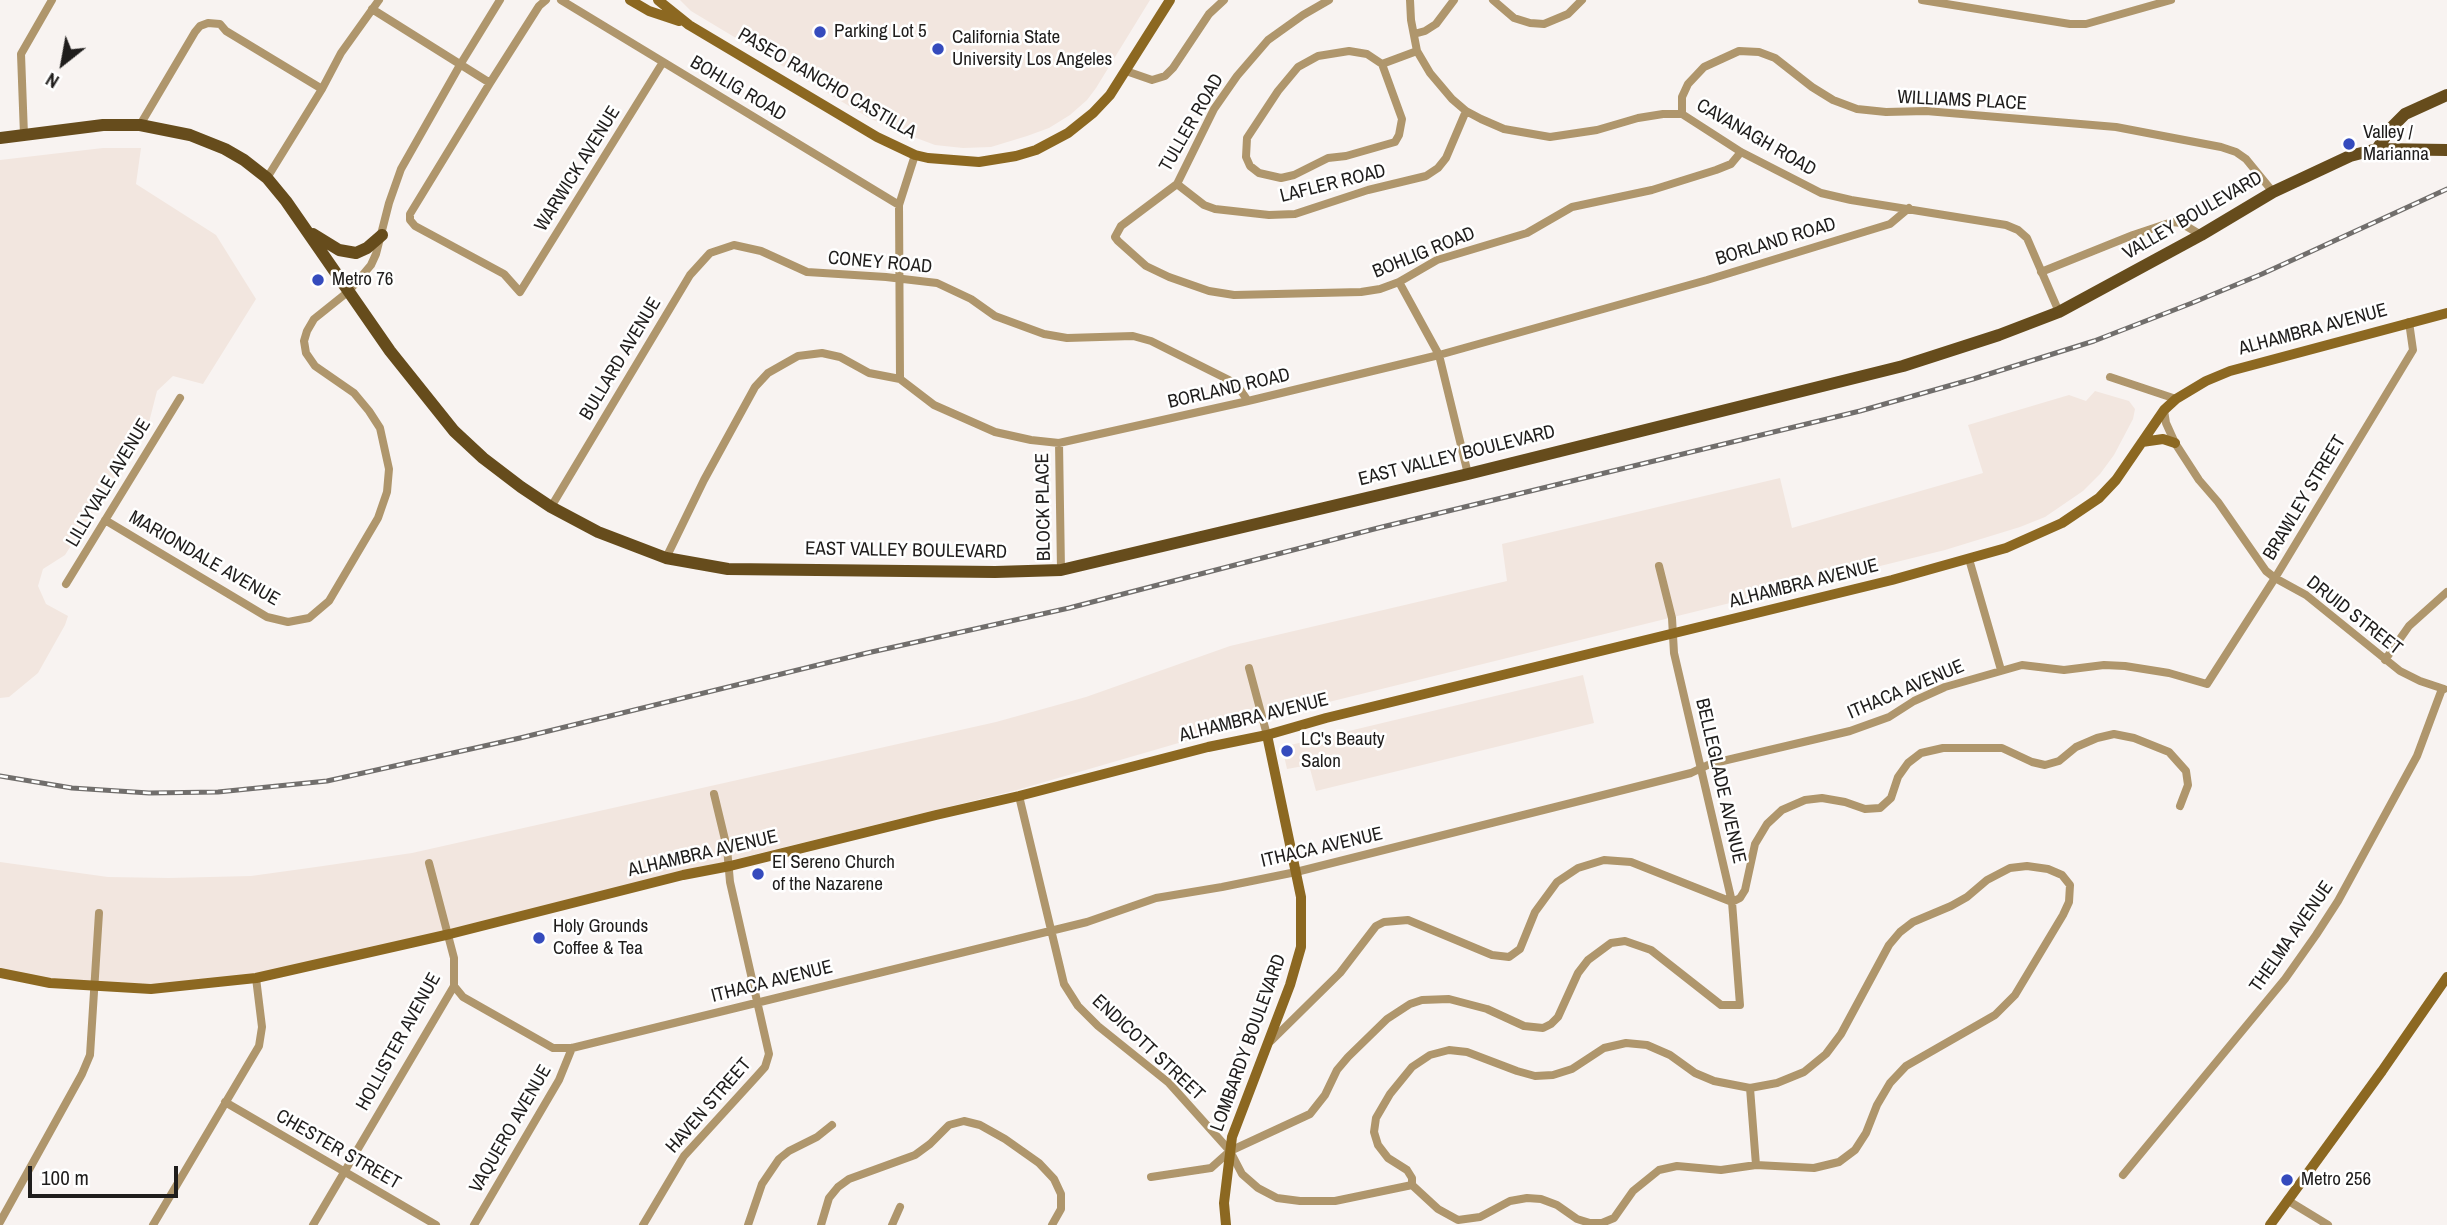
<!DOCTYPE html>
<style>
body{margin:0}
#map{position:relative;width:2447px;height:1225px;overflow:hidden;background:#f8f3f1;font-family:"Archivo Narrow",sans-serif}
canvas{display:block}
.north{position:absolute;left:28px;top:28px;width:70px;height:70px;-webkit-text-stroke:5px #fff;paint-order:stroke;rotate:211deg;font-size:19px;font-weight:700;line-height:28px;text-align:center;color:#1f1d1c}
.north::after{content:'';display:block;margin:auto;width:24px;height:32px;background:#1f1d1c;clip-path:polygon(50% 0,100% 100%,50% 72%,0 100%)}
.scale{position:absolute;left:28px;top:1166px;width:150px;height:32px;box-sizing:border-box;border:4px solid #1f1d1c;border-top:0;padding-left:9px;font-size:21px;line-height:24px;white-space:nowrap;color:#1f1d1c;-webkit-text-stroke:5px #fff;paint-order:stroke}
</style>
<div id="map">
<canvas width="2447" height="1225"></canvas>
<div class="north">N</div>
<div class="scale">100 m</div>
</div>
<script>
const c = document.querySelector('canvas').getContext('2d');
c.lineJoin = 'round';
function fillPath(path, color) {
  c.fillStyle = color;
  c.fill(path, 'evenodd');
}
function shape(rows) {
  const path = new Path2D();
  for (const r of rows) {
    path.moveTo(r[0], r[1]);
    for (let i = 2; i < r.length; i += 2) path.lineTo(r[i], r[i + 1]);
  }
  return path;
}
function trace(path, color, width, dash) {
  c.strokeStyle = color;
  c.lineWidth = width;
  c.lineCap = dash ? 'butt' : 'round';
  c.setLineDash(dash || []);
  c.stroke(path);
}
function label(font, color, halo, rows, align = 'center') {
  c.font = font + ' "Archivo Narrow",sans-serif';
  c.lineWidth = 5;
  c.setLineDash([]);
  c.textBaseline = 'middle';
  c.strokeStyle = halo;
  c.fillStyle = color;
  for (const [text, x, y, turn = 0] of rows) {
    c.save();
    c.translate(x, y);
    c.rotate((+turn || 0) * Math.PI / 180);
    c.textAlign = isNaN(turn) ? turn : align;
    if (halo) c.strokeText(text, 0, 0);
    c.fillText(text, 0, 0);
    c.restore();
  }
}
const built = shape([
 [680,0,1150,0,1096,88,1087,100,1070,115,1049,128,1027,136,991,147,963,148,935,145,903,133,869,118,691,11],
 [103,148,141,148,136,184,216,235,256,299,203,384,173,376,157,391,148,426,65,555,43,569,38,586,46,604,68,616,65,625,38,673,9,697,0,698,0,160],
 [2095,391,2129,401,2135,409,2133,419,2114,455,2100,474,2083,491,2045,517,2020,527,1945,550,1268,717,1017,790,444,931,253,975,165,984,63,981,0,971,0,862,108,877,169,878,251,876,316,867,412,853,996,722,1086,697,1230,646,1507,581,1502,544,1780,478,1792,528,1983,473,1968,425,2069,395,2086,401],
 [1583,675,1594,723,1316,791,1309,765,1287,769,1282,747]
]);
const street = shape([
 [546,0,539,6,490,83,410,214,410,220,415,226,504,274,520,292,663,62],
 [561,0,899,205],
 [1329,0,1303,15,1268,40,1237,76,1214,109,1177,184,1121,226,1115,237,1118,241,1146,266,1169,277,1209,291,1234,295,1361,292,1380,289,1399,282,1437,260,1527,233,1572,207,1652,190,1716,170,1731,164,1741,152],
 [1410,0,1411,20,1417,51,1430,73,1452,99,1466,111,1481,119,1504,129,1550,137,1597,130,1638,118,1663,114,1682,114,1741,152,1821,193,1851,200,2006,225,2018,230,2027,238,2059,312],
 [1493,0,1514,18,1530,23,1544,24,1568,14,1582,0],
 [1922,0,2070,24,2086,24,2171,0],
 [372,9,490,83],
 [1414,34,1425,31,1436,24,1454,0],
 [1382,64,1367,54,1349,51,1318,56,1298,67,1278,91,1247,138,1246,157,1250,166,1259,173,1281,178,1294,175,1328,158,1346,156,1395,142,1399,135,1402,119,1382,64,1417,51],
 [1126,71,1152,80,1165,76,1173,68,1209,14,1224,0],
 [1682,114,1682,97,1688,84,1704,67,1739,51,1759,52,1775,58,1812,87,1833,100,1857,109,1886,112,1926,111,2116,127,2221,147,2236,152,2246,159,2273,192],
 [140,125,195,32,200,26,208,23,220,24,226,31,322,89],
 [24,135,21,54,52,0],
 [267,178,322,89,341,53,379,0],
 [1177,184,1204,205,1215,209,1269,215,1295,214,1368,190,1426,176,1438,168,1446,158,1466,111],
 [2041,272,2133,235,2172,222,2181,223,2201,235],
 [1399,282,1439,355,1468,474],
 [2110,377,2176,399],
 [900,379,899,205,915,155],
 [2164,410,2166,423,2175,443,2199,480,2218,502,2266,571,2275,578,2306,595,2400,671,2420,681,2444,689],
 [1059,443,1061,570],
 [551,507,690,275,710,253,734,245,761,251,807,272,886,277,937,283,971,299,995,316,1044,334,1067,338,1133,336,1151,341,1229,380,1239,388,1248,401],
 [105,520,267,617,288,622,309,618,329,601,378,518,387,492,389,469,380,428,369,411,354,393,315,366,306,353,304,341,307,331,314,319,349,291,371,265,376,254,389,203,401,169,460,65,500,0],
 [666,558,704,480,755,387,768,373,798,356,822,353,840,357,869,373,900,379,934,405,995,432,1031,440,1059,443,1248,401,1439,355,1707,280,1890,224,1909,208],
 [1969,559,2001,670],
 [66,584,180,398],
 [2385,660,2409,626,2447,592],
 [1249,668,1267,735],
 [1019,796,1064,984,1078,1006,1098,1026,1169,1083,1230,1151,1242,1174,1258,1188,1277,1198,1300,1201,1335,1201,1412,1185,1438,1209,1458,1220,1480,1217,1510,1201,1527,1198,1541,1199,1557,1205,1577,1219,1590,1223,1602,1223,1614,1218,1633,1191,1659,1170,1677,1166,1721,1170,1756,1165,1814,1168,1839,1162,1855,1150,1866,1133,1877,1105,1890,1083,1906,1066,1995,1015,2015,995,2063,915,2069,902,2070,885,2062,875,2048,869,2027,866,2010,868,1987,880,1967,897,1951,906,1913,922,1900,932,1889,945,1841,1034,1826,1054,1804,1072,1777,1083,1750,1088,1714,1081,1695,1073,1670,1055,1647,1045,1626,1043,1604,1048,1572,1069,1553,1075,1535,1076,1517,1071,1467,1052,1449,1050,1430,1055,1412,1067,1390,1094,1376,1118,1374,1132,1378,1145,1388,1158,1407,1170,1412,1178,1412,1185],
 [454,986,463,997,553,1048,572,1048,1087,922,1156,898,1222,887,1296,872,1691,773,1710,764,1850,731,1889,717,1914,701,1945,687,2022,665,2064,670,2104,665,2125,666,2169,673,2207,684,2275,578,2413,350,2409,322],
 [1271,1041,1340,973,1376,926,1384,922,1408,920,1492,955,1509,957,1520,949,1535,912,1557,882,1578,868,1604,860,1631,862,1732,902,1740,898,1745,890,1755,844,1767,824,1782,810,1805,800,1822,798,1845,802,1865,809,1880,808,1891,798,1898,777,1908,763,1921,753,1943,748,2002,748,2032,762,2045,765,2059,761,2076,747,2097,738,2114,734,2134,738,2169,752,2186,771,2188,785,2180,806],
 [1750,1088,1756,1165],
 [225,1102,436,1225],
 [2123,1175,2285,979,2316,935,2338,901,2417,756,2442,689],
 [1151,1177,1211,1168,1230,1151,1310,1114,1325,1095,1337,1070,1348,1057,1387,1019,1410,1004,1422,1000,1449,999,1487,1009,1524,1026,1543,1028,1551,1024,1558,1017,1578,973,1588,960,1611,943,1625,941,1651,950,1721,1005,1740,1005,1732,902,1674,653,1672,618,1659,566],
 [2287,1200,2328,1225],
 [0,1222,82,1074,90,1055,99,913],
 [153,1225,259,1046,262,1027,256,978],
 [313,1225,454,986,454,958,429,863],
 [474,1225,559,1080,572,1048],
 [643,1225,684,1156,757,1076,765,1067,769,1054,730,882,727,848,714,794],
 [748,1225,762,1184,779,1159,789,1151,817,1137,832,1125],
 [821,1225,829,1198,838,1187,849,1179,915,1155,930,1144,949,1125,964,1121,980,1125,1005,1139,1039,1163,1054,1179,1061,1194,1061,1209,1052,1225],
 [892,1225,900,1207]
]);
const secondary = shape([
 [630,0,649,11,679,21],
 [658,0,689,25,877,137,915,155,928,158,979,162,1016,156,1036,150,1068,133,1093,113,1110,95,1170,0],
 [2142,442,2163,439,2175,443],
 [0,973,50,983,151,989,256,978,450,934,683,875,730,866,936,815,1019,796,1208,747,1267,735,1326,718,1892,580,2006,548,2062,523,2099,498,2116,480,2164,410,2176,399,2206,381,2230,371,2447,313],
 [1226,1225,1224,1203,1232,1137,1290,985,1301,947,1301,897,1267,735],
 [2270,1225,2382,1071,2447,977]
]);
const primary = shape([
 [0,138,103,125,140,125,190,135,225,149,244,160,267,178,286,201,390,351,454,431,483,458,521,487,551,507,598,532,666,558,728,569,995,572,1061,570,1468,474,1903,366,1999,335,2059,312,2201,235,2273,192,2350,156,2377,149,2447,150],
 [2377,149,2391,128,2405,114,2447,95],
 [313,234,339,250,356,253,367,248,382,235]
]);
const rail = shape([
 [0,776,72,788,149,793,218,792,327,781,520,738,867,653,1069,608,1378,528,1860,411,1973,379,2094,341,2192,303,2262,274,2447,189]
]);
const markers = [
 [820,32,7,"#354bbd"],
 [938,49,7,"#354bbd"],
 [2349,144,7,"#354bbd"],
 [318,280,7,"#354bbd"],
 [1287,751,7,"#354bbd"],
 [758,874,7,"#354bbd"],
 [539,938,7,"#354bbd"],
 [2287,1180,7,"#354bbd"]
];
const poiNames = [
 ["Parking Lot 5",834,32],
 ["California State",952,38],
 ["University Los Angeles",952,60],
 ["Valley /",2363,133],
 ["Marianna",2363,155],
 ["Metro 76",332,280],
 ["LC's Beauty",1301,740],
 ["Salon",1301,762],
 ["El Sereno Church",772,863],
 ["of the Nazarene",772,885],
 ["Holy Grounds",553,927],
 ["Coffee & Tea",553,949],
 ["Metro 256",2301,1180]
];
const streetNames = [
 ["PASEO RANCHO CASTILLA",827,84,30],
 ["BOHLIG ROAD",738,89,31],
 ["WILLIAMS PLACE",1962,101,3],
 ["TULLER ROAD",1192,123,-60],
 ["CAVANAGH ROAD",1756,138,30],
 ["WARWICK AVENUE",578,169,-58],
 ["LAFLER ROAD",1333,184,-14],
 ["VALLEY BOULEVARD",2193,216,-30],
 ["BORLAND ROAD",1776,242,-17],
 ["BOHLIG ROAD",1424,253,-22],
 ["CONEY ROAD",880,263,5],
 ["ALHAMBRA AVENUE",2313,330,-15],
 ["BULLARD AVENUE",621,359,-59],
 ["BORLAND ROAD",1229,389,-13],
 ["EAST VALLEY BOULEVARD",1457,456,-14],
 ["LILLYVALE AVENUE",109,483,-59],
 ["BRAWLEY STREET",2305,498,-59],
 ["BLOCK PLACE",1044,507,-91],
 ["EAST VALLEY BOULEVARD",906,551,1],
 ["MARIONDALE AVENUE",204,559,30],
 ["ALHAMBRA AVENUE",1804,584,-14],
 ["DRUID STREET",2354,616,38],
 ["ITHACA AVENUE",1906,690,-23],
 ["ALHAMBRA AVENUE",1254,718,-14],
 ["BELLEGLADE AVENUE",1720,781,77],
 ["ITHACA AVENUE",1322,848,-13],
 ["ALHAMBRA AVENUE",703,854,-13],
 ["THELMA AVENUE",2292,937,-55],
 ["ITHACA AVENUE",772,982,-14],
 ["HOLLISTER AVENUE",399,1042,-61],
 ["LOMBARDY BOULEVARD",1249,1043,-70],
 ["ENDICOTT STREET",1148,1048,43],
 ["HAVEN STREET",709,1106,-49],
 ["VAQUERO AVENUE",511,1129,-60],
 ["CHESTER STREET",338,1150,30]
];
fillPath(built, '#f2e6df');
trace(street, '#af966c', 8);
trace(secondary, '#8c6821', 10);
trace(primary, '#664c1c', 12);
trace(rail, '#716e6c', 5);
trace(rail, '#fff', 2.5, [8]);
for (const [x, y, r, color] of markers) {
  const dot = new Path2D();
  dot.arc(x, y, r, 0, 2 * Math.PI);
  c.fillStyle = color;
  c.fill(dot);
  trace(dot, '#fff', 2.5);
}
label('19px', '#1f1d1c', '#fff', poiNames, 'left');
label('19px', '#1f1d1c', '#fff', streetNames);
</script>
